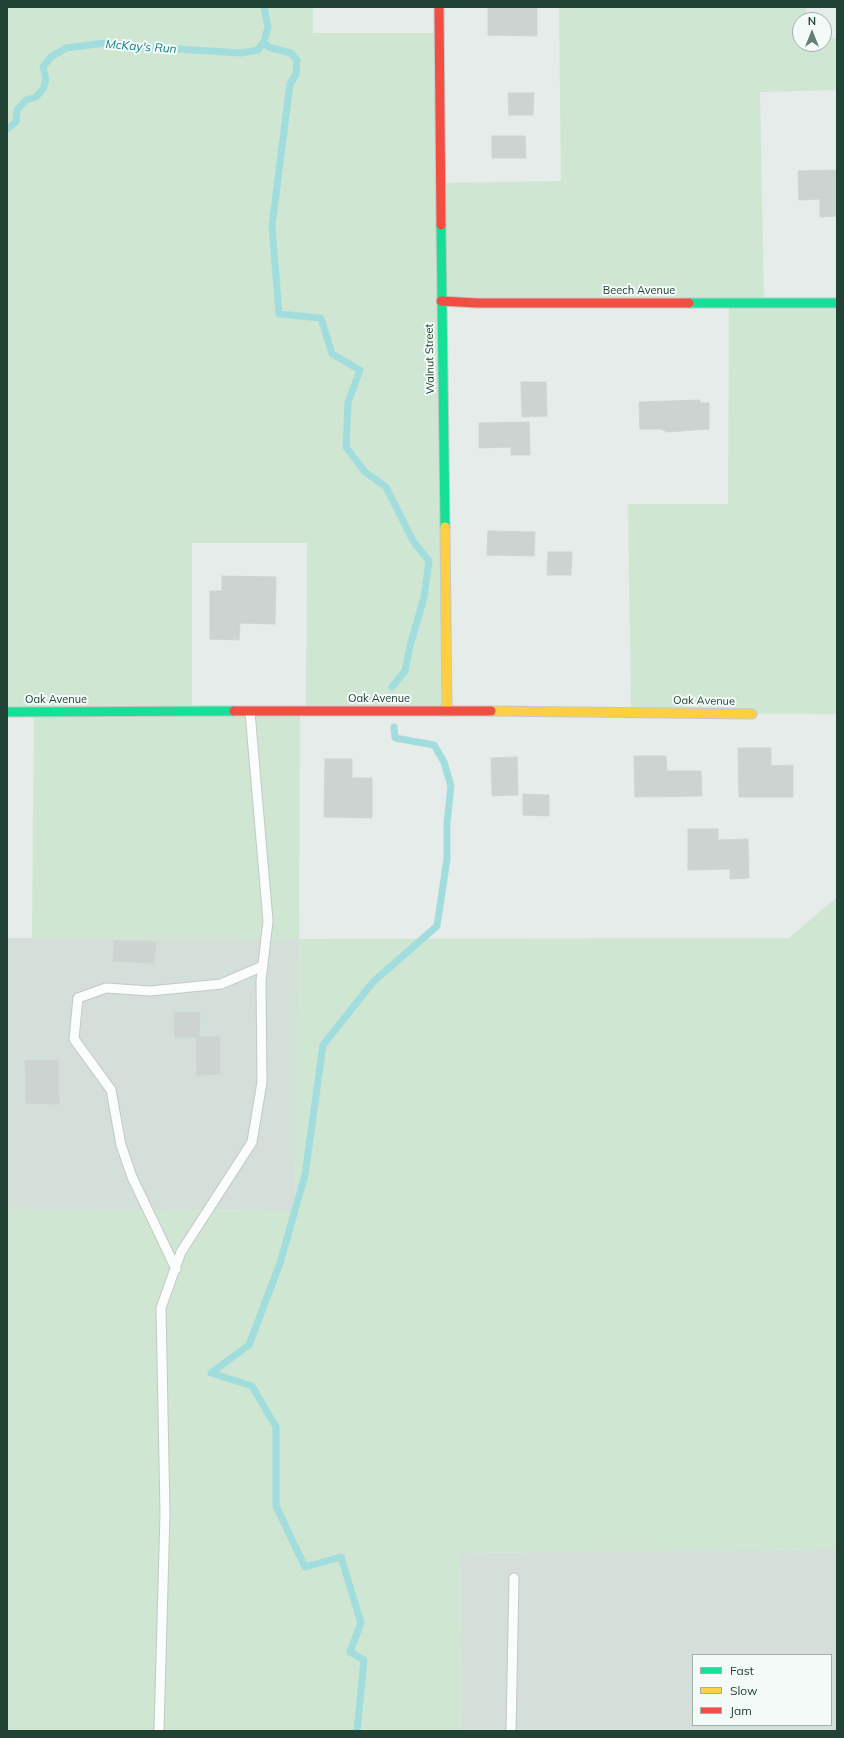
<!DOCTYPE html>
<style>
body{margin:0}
#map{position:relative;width:844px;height:1738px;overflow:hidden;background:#e6ece9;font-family:Mulish,sans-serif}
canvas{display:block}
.frame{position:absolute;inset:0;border:8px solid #204336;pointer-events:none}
.legend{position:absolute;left:692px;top:1654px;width:140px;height:72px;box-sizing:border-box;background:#f4faf7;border:1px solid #9fb1aa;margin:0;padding:5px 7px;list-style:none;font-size:12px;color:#204336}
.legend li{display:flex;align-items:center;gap:8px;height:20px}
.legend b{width:20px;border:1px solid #9fb1aa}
.north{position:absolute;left:792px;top:12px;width:40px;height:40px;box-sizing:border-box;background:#f4faf7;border:1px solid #9fb1aa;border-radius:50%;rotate:0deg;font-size:11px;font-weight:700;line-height:16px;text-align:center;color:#204336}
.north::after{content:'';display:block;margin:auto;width:14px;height:18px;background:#657e75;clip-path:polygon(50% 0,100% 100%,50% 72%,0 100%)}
</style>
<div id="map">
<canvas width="844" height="1738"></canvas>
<div class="frame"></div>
<ul class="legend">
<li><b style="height:5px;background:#16e098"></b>Fast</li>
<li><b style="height:5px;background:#ffcf43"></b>Slow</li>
<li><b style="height:5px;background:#f24e42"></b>Jam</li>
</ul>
<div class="north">N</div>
</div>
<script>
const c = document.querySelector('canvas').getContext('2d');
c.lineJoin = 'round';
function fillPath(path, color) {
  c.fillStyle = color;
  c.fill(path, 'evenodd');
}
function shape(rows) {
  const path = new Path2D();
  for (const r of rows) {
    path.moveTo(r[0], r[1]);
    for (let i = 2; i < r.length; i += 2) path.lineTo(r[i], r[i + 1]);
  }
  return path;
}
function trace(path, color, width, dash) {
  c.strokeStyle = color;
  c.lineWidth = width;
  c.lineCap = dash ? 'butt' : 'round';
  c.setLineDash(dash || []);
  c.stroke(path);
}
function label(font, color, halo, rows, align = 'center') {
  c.font = font + ' Mulish,sans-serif';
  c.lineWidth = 4;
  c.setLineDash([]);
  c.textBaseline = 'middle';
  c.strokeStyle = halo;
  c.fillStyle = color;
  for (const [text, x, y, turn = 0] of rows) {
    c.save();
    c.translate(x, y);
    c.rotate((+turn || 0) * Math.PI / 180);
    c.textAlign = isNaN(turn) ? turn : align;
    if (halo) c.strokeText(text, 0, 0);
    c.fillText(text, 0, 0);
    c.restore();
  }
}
const built = shape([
 [7,938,299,939,295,1211,7,1209],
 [837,1549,837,1731,462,1731,460,1553],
 [693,1655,831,1655,831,1725,693,1725]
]);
const green = shape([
 [7,7,313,7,313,33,439,33,440,183,561,181,559,7,806,7,806,20,800,20,800,44,824,44,824,38,837,38,837,90,760,92,764,303,837,303,837,714,631,713,628,504,728,504,729,303,441,301,447,711,306,712,307,543,192,543,192,712,300,712,299,939,789,938,837,897,837,1549,460,1553,462,1731,7,1731,7,1209,295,1211,299,939,32,938,34,712,7,712]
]);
const stream = shape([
 [264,41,268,47,291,53,297,60,296,75,290,84,272,226,279,314,321,318,332,354,360,370,348,403,346,447,365,472,386,487,413,541,429,561,424,597,410,646,405,671,392,687],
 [7,129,16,122,17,110,26,100,36,97,43,89,46,79,43,67,51,57,66,48,105,43,131,48,162,48,241,53,258,50,264,41,268,27,264,7],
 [357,1731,364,1660,350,1652,361,1623,341,1557,305,1567,276,1506,276,1427,252,1386,211,1373,249,1345,280,1263,305,1175,323,1045,373,982,437,926,447,859,447,823,451,786,444,762,434,745,395,738,394,727]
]);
const building = shape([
 [488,7,537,7,537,36,488,35,488,7],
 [508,93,534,93,533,115,509,115,508,93],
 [492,136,525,136,526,158,492,158,492,136],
 [837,170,837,216,820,217,820,199,799,200,798,171,837,170],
 [521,382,546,382,547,416,522,417,521,382],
 [700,400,700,403,709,403,709,429,667,432,661,429,640,429,639,402,700,400],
 [529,422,530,455,511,455,511,447,479,448,479,423,529,422],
 [488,531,535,532,534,556,487,555,488,531],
 [548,552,572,552,571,575,547,575,548,552],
 [222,576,276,577,275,624,240,623,239,640,210,639,210,591,222,591,222,576],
 [738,748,771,748,771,766,793,765,793,797,739,797,738,748],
 [634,756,666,756,667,771,701,771,702,796,635,797,634,756],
 [517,757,518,795,492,796,491,758,517,757],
 [325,759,352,759,352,778,372,778,372,818,324,817,325,759],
 [523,794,549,795,549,816,523,815,523,794],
 [688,829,718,829,718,840,748,839,749,878,730,879,730,869,688,870,688,829],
 [114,941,156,942,154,963,113,961,114,941],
 [174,1012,200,1012,199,1037,220,1037,220,1074,197,1075,196,1037,175,1037,174,1012],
 [58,1060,59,1104,26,1103,25,1061,58,1060]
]);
const lane = shape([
 [176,1269,132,1177,121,1145,111,1090,74,1039,78,998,106,988,150,991,221,984,263,966],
 [159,1731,165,1514,161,1308,181,1252,252,1142,262,1082,261,981,268,921,250,712],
 [511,1731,514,1578]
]);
const fast = shape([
 [441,225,445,527],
 [689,303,837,303],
 [7,712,234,711]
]);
const slow = shape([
 [445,527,447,711],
 [491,711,752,714]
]);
const jam = shape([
 [439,7,441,225],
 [441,301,477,303,689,303],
 [234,711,491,711]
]);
const streetNames = [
 ["Beech Avenue",639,291],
 ["Walnut Street",430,359,-91],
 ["Oak Avenue",379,699],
 ["Oak Avenue",56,700],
 ["Oak Avenue",704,701,1]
];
const waterNames = [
 ["McKay's Run",141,47,4]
];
fillPath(built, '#d3dfd8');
fillPath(green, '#cee6d2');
trace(stream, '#a2ddde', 7);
fillPath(building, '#ccd3d0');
trace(building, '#ced5d2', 1);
trace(lane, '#c3c9c6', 11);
trace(fast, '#c1cac6', 11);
trace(slow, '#c1cac6', 11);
trace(jam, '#c1cac6', 11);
trace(lane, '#fbfcfc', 9);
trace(fast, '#16e098', 9);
trace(slow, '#ffcf43', 9);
trace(jam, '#f24e42', 9);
label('11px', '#204336', '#f4faf7', streetNames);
label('italic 12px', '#127f87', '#f4faf7', waterNames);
</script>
